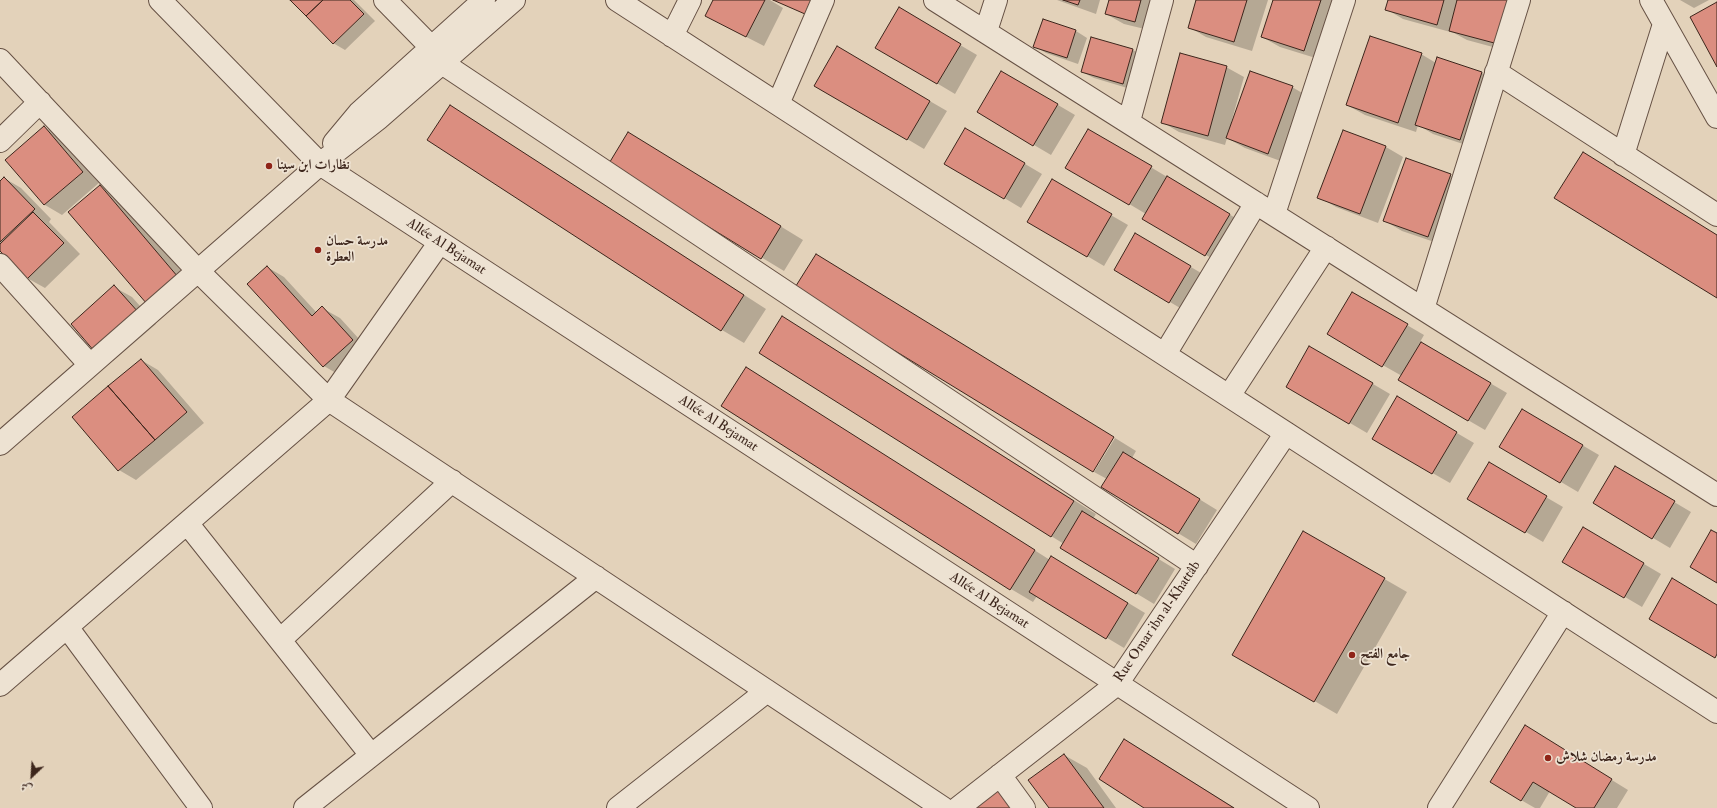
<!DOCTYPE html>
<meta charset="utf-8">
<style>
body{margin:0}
#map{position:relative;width:1717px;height:808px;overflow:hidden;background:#e3d2ba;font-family:"IM FELL Double Pica",Amiri,serif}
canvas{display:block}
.north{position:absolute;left:12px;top:756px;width:40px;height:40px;-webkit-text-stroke:3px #ede2d2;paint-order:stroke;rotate:205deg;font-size:11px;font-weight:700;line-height:16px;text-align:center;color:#3d261c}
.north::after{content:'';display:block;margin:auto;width:14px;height:18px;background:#3d261c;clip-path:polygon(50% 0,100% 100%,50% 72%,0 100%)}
</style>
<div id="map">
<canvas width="1717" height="808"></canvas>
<div class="north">ش</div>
</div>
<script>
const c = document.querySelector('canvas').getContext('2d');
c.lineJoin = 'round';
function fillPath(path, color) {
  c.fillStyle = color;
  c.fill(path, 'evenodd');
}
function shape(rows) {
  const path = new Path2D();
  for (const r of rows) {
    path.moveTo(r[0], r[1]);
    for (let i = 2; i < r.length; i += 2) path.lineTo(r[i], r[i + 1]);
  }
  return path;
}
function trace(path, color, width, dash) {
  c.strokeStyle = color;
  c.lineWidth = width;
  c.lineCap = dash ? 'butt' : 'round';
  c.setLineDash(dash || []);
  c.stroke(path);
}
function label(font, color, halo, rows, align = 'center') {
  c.font = font + ' "IM FELL Double Pica",Amiri,serif';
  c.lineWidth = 3.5;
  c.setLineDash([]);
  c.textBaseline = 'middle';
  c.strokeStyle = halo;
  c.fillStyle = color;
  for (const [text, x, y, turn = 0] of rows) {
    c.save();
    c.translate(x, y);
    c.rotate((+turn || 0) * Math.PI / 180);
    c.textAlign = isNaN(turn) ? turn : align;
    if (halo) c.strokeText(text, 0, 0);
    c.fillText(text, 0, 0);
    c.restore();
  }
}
const shadow = shape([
 [292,0,354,0,375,21,345,50,333,43],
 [714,0,770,0,783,8,764,46,723,25],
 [774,0,825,0,817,19],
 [1057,0,1100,0,1096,14],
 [1110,0,1160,0,1153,31,1124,24,1106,14],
 [1197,0,1268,0,1252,51,1206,37,1189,27],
 [1274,0,1341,0,1322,60,1280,47,1262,37],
 [1389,0,1529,0,1515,53,1467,40,1454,33,1403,19,1386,9],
 [1680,0,1709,0,1694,8],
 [899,9,977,55,955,94,876,47],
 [1044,20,1076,31,1087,38,1078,64,1046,53,1034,46],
 [838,48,947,111,924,149,816,85],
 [1133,50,1144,56,1134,90,1094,78,1082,72],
 [1421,54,1436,63,1438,58,1482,73,1499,83,1478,149,1433,134,1418,125,1416,132,1365,115,1347,105],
 [1226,67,1244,77,1231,123,1292,87,1309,97,1286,163,1245,148,1227,138,1225,145,1179,132,1162,122],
 [1002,72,1075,115,1051,155,978,112],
 [451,106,766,309,744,343,722,330],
 [44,127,61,137,100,182,62,215,45,205,6,160],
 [966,129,1042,174,1021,208,946,163],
 [1089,130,1247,225,1223,265,1143,218,1146,214,1067,167],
 [1344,131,1386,147,1403,157,1378,223,1336,207,1319,197],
 [651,147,803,240,784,271,609,165],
 [1583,153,1717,235,1717,297],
 [1450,175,1468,185,1446,246,1402,231,1385,221],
 [4,178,21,188,51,219,49,222,80,254,45,288,27,278,0,250,1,244,0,243,0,182],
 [1052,181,1128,225,1104,266,1028,221],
 [100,186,117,196,195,287,165,313],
 [1136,235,1208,277,1187,312,1115,270],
 [267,267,284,277,317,313,322,308,340,318,370,351,341,376,324,366],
 [114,287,132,297,156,324,113,361,96,351],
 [1352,293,1424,335,1420,342,1507,393,1485,430,1399,380,1402,376,1328,334],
 [782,317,1096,514,1093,519,1175,569,1154,604,1061,548,1064,544,1051,536],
 [1310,347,1390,394,1367,433,1287,386],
 [141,360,158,370,204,423,136,480,119,470,74,417],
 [746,368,1050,560,1052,557,1145,613,1124,648,1037,596,1033,602,1011,589],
 [1397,398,1474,443,1450,483,1373,439],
 [1522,410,1599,455,1578,492,1500,446],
 [1115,438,1136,451,1132,458,1217,510,1196,544,1102,487,1107,479,1094,472],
 [1489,464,1563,507,1543,542,1468,498],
 [1615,467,1691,512,1670,548,1594,503],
 [1583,528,1661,574,1642,607,1564,561],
 [1303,532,1407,592,1337,714,1233,654],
 [1542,737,1628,790,1617,808,1578,808,1550,791,1540,808,1535,808,1521,800],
 [1125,740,1147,753,1235,808,1146,808],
 [1064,755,1087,768,1116,808,1050,808]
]);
const building = shape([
 [290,0,323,0,306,16,290,0],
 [323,0,350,0,364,14,333,44,306,16,323,0],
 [713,0,765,0,746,37,705,16,713,0],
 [773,0,811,0,805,14,773,0],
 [1063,0,1080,0,1078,5,1063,0],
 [1109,0,1141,0,1135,22,1105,14,1109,0],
 [1196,0,1247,0,1234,42,1188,28,1196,0],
 [1273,0,1321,0,1304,51,1261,37,1273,0],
 [1388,0,1444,0,1437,25,1385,10,1388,0],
 [1457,0,1509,0,1498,44,1449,31,1457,0],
 [1717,2,1717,67,1690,17,1717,2],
 [899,7,961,44,937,84,875,48,899,7],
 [1043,19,1076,30,1067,58,1033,47,1043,19],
 [1370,36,1422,53,1398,123,1346,105,1370,36],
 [1091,37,1133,49,1123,84,1081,72,1091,37],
 [837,46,930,101,907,140,814,86,837,46],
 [1180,53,1227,66,1208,136,1161,123,1180,53],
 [1437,57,1482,72,1460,140,1415,125,1437,57],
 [1001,71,1058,104,1033,146,977,112,1001,71],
 [1250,71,1293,86,1268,154,1226,138,1250,71],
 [450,105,744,295,721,331,427,140,450,105],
 [44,126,83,172,44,205,5,160,44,126],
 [965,128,1025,163,1004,199,944,164,965,128],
 [1088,129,1152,166,1129,205,1065,168,1088,129],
 [1343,130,1386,146,1360,214,1317,198,1343,130],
 [628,132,781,226,761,259,608,165,628,132],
 [1583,152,1717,235,1717,298,1554,198,1583,152],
 [1406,158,1451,174,1428,237,1383,221,1406,158],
 [1167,176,1230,214,1205,256,1142,219,1167,176],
 [4,177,35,209,0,242,0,181,4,177],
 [1052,179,1112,214,1087,257,1027,222,1052,179],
 [100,185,178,277,147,304,68,212,100,185],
 [33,212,64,243,27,279,0,251,0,244,33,212],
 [1135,233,1191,266,1169,303,1114,270,1135,233],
 [816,254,1114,437,1093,472,794,289,816,254],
 [267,266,312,316,322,306,353,340,323,367,247,284,267,266],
 [114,285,139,313,95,352,71,324,114,285],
 [1352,292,1408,324,1382,367,1327,334,1352,292],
 [782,316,1074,501,1051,537,759,353,782,316],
 [1421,342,1491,383,1468,421,1398,380,1421,342],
 [1309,346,1373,383,1349,424,1286,387,1309,346],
 [141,359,187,412,155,440,108,386,141,359],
 [746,367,1035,550,1010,590,721,406,746,367],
 [108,386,155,440,118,471,72,417,108,386],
 [1397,396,1457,432,1432,474,1372,439,1397,396],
 [1522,409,1583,445,1560,483,1499,447,1522,409],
 [1123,452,1200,499,1178,534,1101,487,1123,452],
 [1489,462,1547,496,1525,533,1467,499,1489,462],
 [1615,466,1675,501,1652,539,1593,503,1615,466],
 [1082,511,1159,558,1136,594,1060,548,1082,511],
 [1583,527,1644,563,1624,598,1562,562,1583,527],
 [1711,530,1717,533,1717,583,1690,567,1711,530],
 [1303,531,1385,578,1314,702,1232,655,1303,531],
 [1051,556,1128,603,1106,639,1029,592,1051,556],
 [1672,578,1717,605,1717,654,1715,658,1649,619,1672,578],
 [1525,725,1612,779,1594,808,1576,808,1533,782,1521,801,1490,782,1525,725],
 [1124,739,1234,808,1144,808,1099,779,1124,739],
 [1064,754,1104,808,1049,808,1028,780,1064,754],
 [996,782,1014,808,962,808,996,782]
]);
const minor = shape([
 [160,0,320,164,1308,808],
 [385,0,431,47],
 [617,0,1717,712],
 [935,0,1717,495],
 [1651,0,1717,117],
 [986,31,996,0],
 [672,36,690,0],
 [0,60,198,271,329,400,943,808],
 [442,63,1197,566],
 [1496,72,1717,215],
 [778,104,823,0],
 [1129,121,1162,0],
 [0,141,40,102],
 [334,143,359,113,484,0],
 [1623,155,1664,24],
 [1274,214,1344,0],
 [0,265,90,365],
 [1423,309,1519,0],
 [1165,354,1256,203],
 [1229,396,1326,247],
 [0,444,320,164,379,118,514,0],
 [187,523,371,755],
 [67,627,201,808],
 [280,640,452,481],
 [0,685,329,400,440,242],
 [1000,775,1024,808],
 [305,808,596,577],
 [618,808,767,691],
 [958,808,1117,684,1286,433],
 [1439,808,1563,612]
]);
const markers = [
 [269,166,4,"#8f2418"],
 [318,250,4,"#8f2418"],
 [1352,655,4,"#8f2418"],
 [1548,758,4,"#8f2418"]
];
const poiNames = [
 ["نظارات ابن سينا",277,166],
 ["مدرسة حسان",326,242],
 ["العطرة",326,258],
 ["جامع الفتح",1360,655],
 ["مدرسة رمضان شلاش",1556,758]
];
const streetNames = [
 ["Allée Al Bejamat",446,247,33],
 ["Allée Al Bejamat",718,424,33],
 ["Allée Al Bejamat",989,601,33],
 ["Rue Omar ibn al-Khattâb",1158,622,-56]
];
fillPath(shadow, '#0003');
fillPath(building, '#db8e80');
trace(building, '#3d261c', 1);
trace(minor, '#665144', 24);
trace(minor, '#ede2d2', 22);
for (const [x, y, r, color] of markers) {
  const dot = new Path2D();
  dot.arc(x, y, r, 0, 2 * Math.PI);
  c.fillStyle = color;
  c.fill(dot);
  trace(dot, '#ede2d2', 1.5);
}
label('bold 14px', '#3d261c', '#ede2d2', poiNames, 'left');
label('14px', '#3d261c', '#ede2d2', streetNames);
</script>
